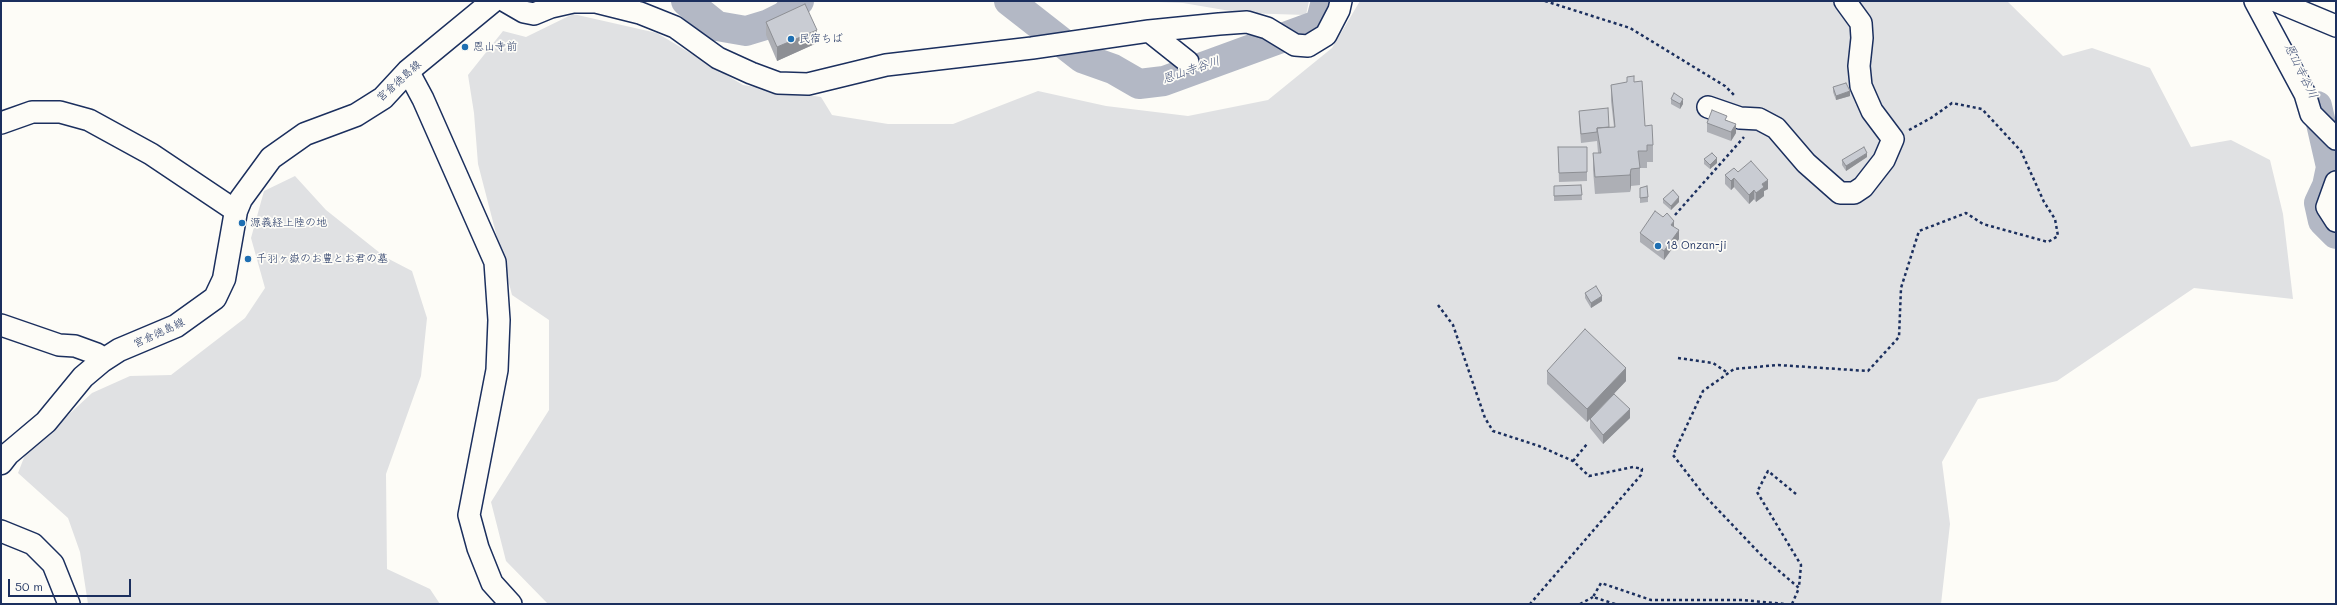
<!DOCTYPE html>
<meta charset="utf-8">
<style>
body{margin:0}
#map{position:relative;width:2337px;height:605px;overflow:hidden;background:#fdfcf7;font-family:Mali,sans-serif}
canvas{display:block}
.frame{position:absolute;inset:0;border:2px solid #1b2f5e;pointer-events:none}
.scale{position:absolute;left:8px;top:579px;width:123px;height:18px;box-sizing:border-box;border:2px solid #1b2f5e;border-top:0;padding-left:5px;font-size:12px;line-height:14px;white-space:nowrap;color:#1b2f5e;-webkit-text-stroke:3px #fdfcf7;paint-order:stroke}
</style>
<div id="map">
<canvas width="2337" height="605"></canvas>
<div class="frame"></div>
<div class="scale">50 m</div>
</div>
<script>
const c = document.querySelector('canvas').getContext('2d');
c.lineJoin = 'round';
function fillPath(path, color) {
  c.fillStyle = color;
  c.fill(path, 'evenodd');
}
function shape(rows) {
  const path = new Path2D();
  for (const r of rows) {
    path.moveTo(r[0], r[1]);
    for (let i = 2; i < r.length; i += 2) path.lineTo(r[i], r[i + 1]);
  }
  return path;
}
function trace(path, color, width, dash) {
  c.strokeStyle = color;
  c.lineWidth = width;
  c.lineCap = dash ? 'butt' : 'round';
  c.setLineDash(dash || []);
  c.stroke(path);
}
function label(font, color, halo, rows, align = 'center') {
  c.font = font + ' Mali,"Klee One",sans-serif';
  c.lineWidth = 3.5;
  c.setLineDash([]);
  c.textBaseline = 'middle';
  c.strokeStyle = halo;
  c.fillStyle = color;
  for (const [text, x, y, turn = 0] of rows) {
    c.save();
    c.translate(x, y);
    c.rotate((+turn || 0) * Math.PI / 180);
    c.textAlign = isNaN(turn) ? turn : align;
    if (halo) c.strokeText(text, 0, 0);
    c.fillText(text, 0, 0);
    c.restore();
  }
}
const green = shape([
 [1133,1,1309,1,1306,15,1242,13,1183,3],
 [1360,1,2007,1,2063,56,2092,48,2150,68,2191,147,2231,140,2270,160,2283,214,2293,299,2194,288,2057,381,1978,399,1942,462,1950,524,1941,604,548,604,506,561,491,502,549,410,549,320,512,295,478,164,474,113,468,75,503,31,526,37,573,14,657,33,743,85,821,97,832,115,888,124,953,124,1038,91,1106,106,1188,116,1268,100,1332,48],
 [295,176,326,210,385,257,412,271,427,318,421,376,386,474,387,569,430,589,440,604,88,604,80,552,68,518,18,473,25,455,92,393,130,376,171,375,245,318,265,288,251,238,264,191]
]);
const river = shape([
 [686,1,717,26,746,31,769,24,785,16,799,1],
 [1009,1,1082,58,1113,69,1139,84,1164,81,1320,24,1326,1],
 [2317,106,2331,167,2327,186,2319,203,2323,221,2336,234]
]);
const path = shape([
 [1545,1,1630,28,1725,86,1735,96],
 [1675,215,1744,137],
 [1438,305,1453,325,1485,418,1493,431,1539,446,1573,461,1589,476,1633,467,1642,469,1641,475,1530,604],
 [1678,358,1713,363,1728,373],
 [1573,461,1587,444],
 [1796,494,1768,471,1757,492,1801,565,1799,587],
 [1580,604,1593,597],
 [1615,604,1593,597,1601,583,1651,600,1742,600,1785,604],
 [1792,604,1799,588,1764,558,1704,495,1673,455,1703,391,1734,369,1778,365,1868,371,1899,337,1901,288,1919,231,1966,213,1983,224,2048,242,2058,236,2055,219,2044,202,2021,151,1982,109,1952,103,1931,118,1909,130]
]);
const minor = shape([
 [505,1,524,12,534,14,551,7,573,2,596,2,640,13,675,27,718,58,751,73,778,83,808,84,886,65,1032,48,1149,31,1219,24,1247,22,1267,28,1295,45,1308,46,1326,35,1339,10,1341,1],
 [2255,1,2305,94,2311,114,2336,139],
 [2276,1,2336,26],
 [1149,31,1188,62],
 [408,71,423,99,495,262,499,320,497,370,469,515,478,548,492,583,511,604],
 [1708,107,1740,118,1759,119,1776,128,1806,163,1840,193,1854,193,1863,187,1884,160,1893,139,1872,111,1861,86,1859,66,1862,38,1861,23,1845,1],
 [1,123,32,112,60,112,89,120,151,154,236,211],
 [2336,182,2327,207,2336,221],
 [1,325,59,345,75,346,97,354,102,361],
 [1,531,33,544,53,564,69,604]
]);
const major = shape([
 [1,463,8,454,46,422,83,377,102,361,119,350,176,326,215,298,224,279,236,211,241,199,271,158,305,134,356,115,383,98,408,71,493,1]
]);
const wall = shape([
 [766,22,817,43,777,61,766,35],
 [1634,82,1645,126,1653,145,1653,162,1647,162,1647,168,1640,168,1640,185,1631,186,1630,192,1595,194,1593,170,1593,153,1598,153,1597,141,1581,143,1579,120,1579,111,1609,127,1614,127,1611,101,1611,85],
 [1833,87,1850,96,1836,100,1833,92],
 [1671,99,1683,104,1680,109,1671,104],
 [1727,120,1736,133,1731,141,1707,132,1707,123],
 [1558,147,1587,147,1587,181,1559,182],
 [1867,157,1846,171,1842,165,1842,160],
 [1704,159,1717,163,1710,169,1704,164],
 [1738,172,1768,189,1764,191,1764,196,1756,202,1754,199,1749,204,1734,187,1731,190,1725,184,1725,175],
 [1581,185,1582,200,1554,201,1554,191],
 [1640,188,1648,197,1648,202,1640,203],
 [1663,199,1679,202,1671,210,1663,203],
 [1674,227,1679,239,1664,260,1640,242,1640,233],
 [1585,293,1602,301,1591,308,1585,298],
 [1547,371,1626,381,1587,422,1547,384],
 [1630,418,1603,444,1590,428,1590,419]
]);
const shadedWall = shape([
 [817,30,817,43,777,61,777,47],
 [1850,91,1850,96,1836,100,1836,96],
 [1683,99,1683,104,1680,109,1680,104],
 [1736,124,1736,133,1731,141,1731,132],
 [1867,153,1867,157,1846,171,1846,166],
 [1717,158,1717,163,1710,169,1710,165],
 [1631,169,1631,186,1630,192,1630,175],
 [1734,178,1734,187,1731,190,1731,181],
 [1768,180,1768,189,1764,191,1764,196,1756,202,1756,193,1762,184],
 [1754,190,1754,199,1749,204,1749,195],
 [1679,197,1679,202,1671,210,1671,206],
 [1674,221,1674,230,1671,225],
 [1679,230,1679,239,1664,260,1664,251],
 [1602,296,1602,301,1591,308,1591,303],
 [1626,368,1626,381,1587,422,1587,409],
 [1630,409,1630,418,1603,444,1603,435]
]);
const building = shape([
 [805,4,817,30,777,47,766,22,805,4],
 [1634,76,1634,82,1642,81,1645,126,1652,125,1653,145,1647,145,1647,151,1638,151,1640,168,1631,169,1630,175,1595,177,1593,153,1601,153,1597,128,1615,127,1611,85,1627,82,1627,77,1634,76],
 [1846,83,1850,91,1836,96,1833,87,1846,83],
 [1674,93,1683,99,1680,104,1671,99,1674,93],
 [1608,108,1609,127,1597,128,1597,132,1581,134,1579,111,1608,108],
 [1712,110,1727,116,1725,120,1736,124,1731,132,1707,123,1712,110],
 [1558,147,1587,147,1587,172,1559,173,1558,147],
 [1864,147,1867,153,1846,166,1842,160,1864,147],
 [1712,153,1717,158,1710,165,1704,159,1712,153],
 [1751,161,1768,180,1762,184,1764,187,1756,193,1754,190,1749,195,1734,178,1731,181,1725,175,1734,168,1738,172,1751,161],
 [1581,185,1582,195,1554,196,1554,186,1581,185],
 [1647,186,1648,197,1640,198,1640,188,1647,186],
 [1673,190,1679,197,1671,206,1663,199,1673,190],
 [1655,211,1663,217,1667,213,1674,221,1671,225,1679,230,1664,251,1640,233,1655,211],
 [1596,286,1602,296,1591,303,1585,293,1596,286],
 [1585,329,1626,368,1587,409,1547,371,1585,329],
 [1614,394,1630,409,1603,435,1590,419,1614,394]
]);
const markers = [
 [791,39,4,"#1f6fb2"],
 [465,47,4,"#1f6fb2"],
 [242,223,4,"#1f6fb2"],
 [1658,246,4,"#1f6fb2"],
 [248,259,4,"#1f6fb2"]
];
const poiNames = [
 ["民宿ちば",799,39],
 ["恩山寺前",473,47],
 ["源義経上陸の地",250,223],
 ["18 Onzan-ji",1666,246],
 ["千羽ヶ嶽のお豊とお君の墓",256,259]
];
const streetNames = [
 ["宮倉徳島線",399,81,-42],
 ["宮倉徳島線",159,333,-25]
];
const waterNames = [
 ["恩山寺谷川",1191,70,-19],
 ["恩山寺谷川",2301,71,64]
];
fillPath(green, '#e0e1e3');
trace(river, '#b3b8c5', 30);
trace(minor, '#1b2f5e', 24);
trace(major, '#1b2f5e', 25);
trace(path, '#1b2f5e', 2.5, [3, 3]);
trace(minor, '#fdfcf7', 21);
trace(major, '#fdfcf7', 22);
fillPath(wall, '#adafb5');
fillPath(shadedWall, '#8d8f94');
fillPath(building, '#c9ccd3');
trace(building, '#8d8f94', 1);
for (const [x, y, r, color] of markers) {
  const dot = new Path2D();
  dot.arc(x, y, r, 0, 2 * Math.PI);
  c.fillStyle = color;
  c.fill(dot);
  trace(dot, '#fdfcf7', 1.5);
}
label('11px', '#1b2f5e', '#fdfcf7', poiNames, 'left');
label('11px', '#1b2f5e', '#fdfcf7', streetNames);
label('italic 12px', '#49587d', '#fdfcf7', waterNames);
</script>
